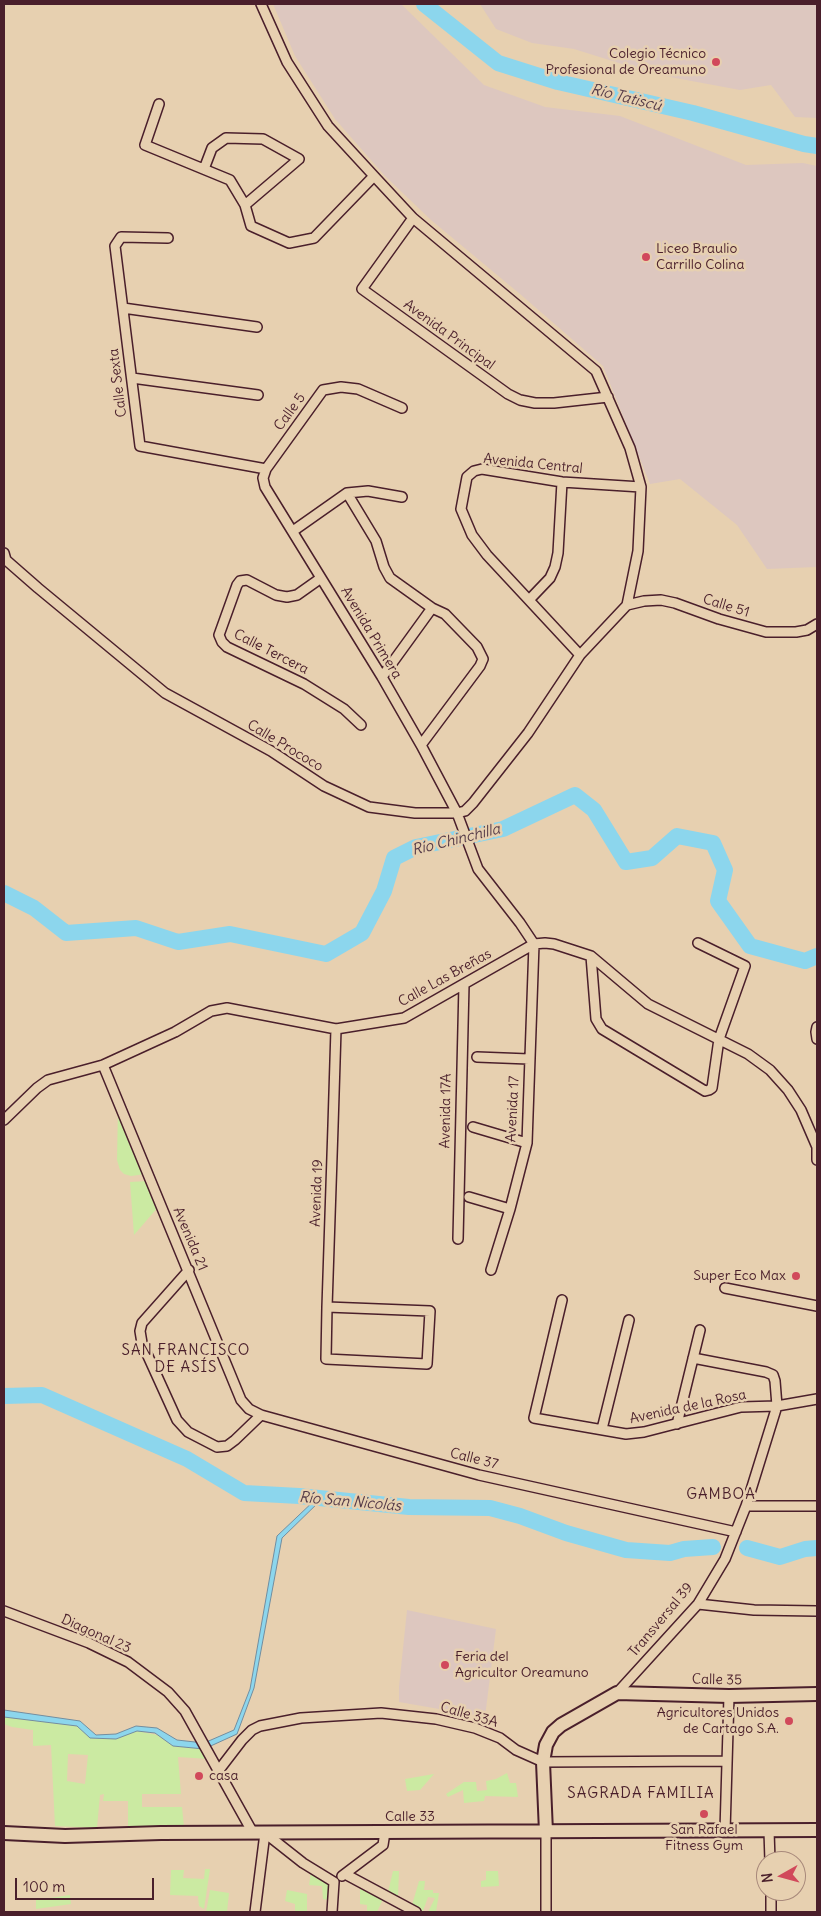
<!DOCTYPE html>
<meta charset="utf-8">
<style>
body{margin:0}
#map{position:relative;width:821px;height:1916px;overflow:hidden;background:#e7d0b0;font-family:Delius,sans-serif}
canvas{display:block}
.frame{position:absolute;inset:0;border:5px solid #4a1f2b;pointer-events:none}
.north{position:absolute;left:756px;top:1851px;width:50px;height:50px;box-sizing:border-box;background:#e7d0b0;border:1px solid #a8897b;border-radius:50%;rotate:263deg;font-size:14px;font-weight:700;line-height:20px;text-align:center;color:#4a1f2b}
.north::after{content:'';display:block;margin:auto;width:18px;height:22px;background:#d1495b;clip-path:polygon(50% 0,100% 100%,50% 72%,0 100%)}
.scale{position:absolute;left:15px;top:1878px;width:139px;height:22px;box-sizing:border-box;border:2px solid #4a1f2b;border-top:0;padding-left:6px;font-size:15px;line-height:18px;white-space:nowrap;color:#4a1f2b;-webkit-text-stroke:4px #e7d0b0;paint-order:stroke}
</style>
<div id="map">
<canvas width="821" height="1916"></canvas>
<div class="frame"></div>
<div class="north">N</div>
<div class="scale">100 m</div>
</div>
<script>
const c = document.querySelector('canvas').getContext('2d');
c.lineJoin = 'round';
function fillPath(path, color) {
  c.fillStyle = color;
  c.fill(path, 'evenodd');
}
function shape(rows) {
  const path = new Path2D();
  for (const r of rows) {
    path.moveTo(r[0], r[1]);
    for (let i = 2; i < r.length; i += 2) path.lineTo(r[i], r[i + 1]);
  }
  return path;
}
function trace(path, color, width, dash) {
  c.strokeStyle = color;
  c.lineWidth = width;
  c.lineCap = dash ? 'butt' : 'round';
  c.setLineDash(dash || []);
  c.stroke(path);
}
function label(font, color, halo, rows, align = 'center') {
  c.font = font + ' Delius,sans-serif';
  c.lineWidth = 5;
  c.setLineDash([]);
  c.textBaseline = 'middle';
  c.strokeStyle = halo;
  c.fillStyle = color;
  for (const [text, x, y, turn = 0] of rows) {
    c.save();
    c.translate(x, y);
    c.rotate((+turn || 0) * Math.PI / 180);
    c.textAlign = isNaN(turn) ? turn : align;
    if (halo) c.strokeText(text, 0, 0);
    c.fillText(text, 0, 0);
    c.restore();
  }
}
const built = shape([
 [273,4,401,4,484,85,545,107,620,116,746,165,803,163,817,166,817,567,767,569,737,525,680,479,650,484,603,366,520,294,431,220,385,176,335,119,295,56],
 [480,4,817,4,817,118,795,117,771,85,740,90,654,74,574,49,532,43,496,29],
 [407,1610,496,1629,485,1717,399,1702,399,1687]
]);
const green = shape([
 [118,1108,146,1174,131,1176,124,1174,120,1170,117,1160],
 [148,1181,159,1206,134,1235,130,1182],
 [4,1717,77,1726,90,1738,116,1739,137,1731,157,1735,173,1746,204,1749,209,1759,178,1757,181,1794,142,1794,142,1807,182,1807,184,1827,128,1829,128,1801,103,1801,104,1794,100,1795,97,1828,55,1826,51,1745,33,1746,33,1730,12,1727,4,1724],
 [68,1754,88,1755,85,1784,67,1781],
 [507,1773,510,1783,516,1783,518,1797,485,1796,484,1801,464,1803,463,1790,448,1797,446,1794,464,1782,476,1782,477,1791,487,1790,486,1781,496,1779],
 [434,1774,420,1790,407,1791,405,1779],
 [205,1869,210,1869,204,1909,199,1906,198,1896,170,1895,171,1870,184,1870,183,1878,204,1879],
 [393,1871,399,1871,398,1897,388,1892],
 [486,1871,498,1871,499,1886,481,1887,481,1881,486,1880],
 [311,1872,330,1884,329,1900,323,1899,322,1886,309,1885],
 [419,1881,425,1881,424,1890,433,1890,433,1893,439,1893,436,1912,428,1912,435,1898,428,1897,423,1911,412,1905],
 [360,1887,383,1899,377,1912,367,1912,367,1905,360,1904],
 [210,1890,229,1893,227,1912,206,1912],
 [287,1890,307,1894,307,1912,295,1912,295,1904,285,1901],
 [70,1895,71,1904,36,1909,36,1900]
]);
const water = shape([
 [317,1498,323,1498,282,1538,254,1688,237,1734,204,1749,173,1746,155,1733,137,1731,116,1739,90,1738,77,1726,4,1717,4,1710,80,1721,96,1735,116,1734,136,1726,157,1728,177,1740,204,1743,234,1730,250,1689,277,1536,317,1498]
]);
const river = shape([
 [424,4,498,63,558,82,693,113,804,144,817,146],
 [4,893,34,908,66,933,136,928,178,942,230,934,326,954,362,933,384,891,394,858,416,847,503,829,575,795,594,810,626,862,652,858,677,836,713,843,725,870,718,901,750,946,805,961,817,956],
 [4,1396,42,1395,187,1459,244,1493,299,1496,409,1507,490,1508,520,1516,566,1533,626,1550,670,1553,684,1549,713,1547],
 [747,1548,780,1557,805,1549,817,1548]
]);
const minor = shape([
 [159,104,145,145,230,180,245,205,251,226,289,243,314,238,374,176],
 [204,169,212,148,226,138,263,139,299,159,245,205],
 [413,218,362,289,508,394,520,400,535,403,554,403,608,397],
 [168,238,121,237,115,246,140,446,266,469],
 [123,308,257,327],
 [132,378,258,395],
 [402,408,358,389,341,387,323,390,266,469,263,478,265,487,382,677,421,745,457,813,478,869,520,923,534,944],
 [347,493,376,541,384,567,390,578,432,608,445,614,477,647,483,659,480,666,421,745],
 [293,531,347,493,368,491,402,497],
 [4,553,6,560,38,588,165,693,271,751,324,786,369,807,415,813,457,813,465,811,473,803,528,733,580,655,627,605,638,551,641,487,630,448,596,371,413,218,374,176,328,126,287,62,261,4],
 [321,578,297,595,287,597,276,595,247,580,240,581,237,585,219,635,222,642,227,647,304,684,344,709,361,725],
 [529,600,550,578,555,567,558,553,562,482],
 [627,605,644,601,661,600,675,603,719,619,766,632,796,632,807,630,817,624],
 [580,655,487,555,472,535,461,509,467,477,474,471,482,469,562,482,641,487],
 [382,677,432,608],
 [591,956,596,1019,602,1029,705,1091,709,1090,712,1088,719,1039,745,966,698,943],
 [817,1027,816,1032,817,1039],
 [477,1057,529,1059],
 [103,1065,241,1400,249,1409,261,1415,479,1475,736,1532],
 [4,1120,37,1088,48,1080,103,1065,175,1032,211,1011,227,1008,336,1029,404,1018,534,944,545,943,554,944,591,956,648,1004,748,1054,770,1070,788,1090,801,1110,817,1147,817,1160],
 [473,1127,527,1143],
 [469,1197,510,1209],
 [458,1239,464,984],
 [189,1270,142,1323,140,1331,142,1343,177,1420,188,1432,217,1447,227,1446,235,1440,261,1415],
 [491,1270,510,1209,527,1143,534,944],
 [725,1288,817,1306],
 [562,1300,534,1418,626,1434,644,1432,741,1407,777,1406,817,1399],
 [327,1307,430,1311,427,1364,326,1359,327,1307,333,1126,336,1029],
 [677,1424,700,1330],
 [602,1429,629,1320],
 [746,1506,817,1506],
 [698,1604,754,1610,817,1611],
 [4,1611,89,1643,128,1662,168,1692,185,1711,253,1833],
 [617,1693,698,1604,725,1559,746,1506,777,1406,775,1381,773,1375,766,1372,693,1358],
 [219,1770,242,1740,252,1730,260,1726,301,1718,381,1713,436,1719,475,1728,500,1738,516,1750,543,1762,725,1761],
 [725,1831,729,1696],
 [769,1831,770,1861],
 [265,1833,303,1863,334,1882],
 [345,1874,416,1912],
 [342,1876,383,1845,385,1832],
 [771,1891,771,1912],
 [255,1912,265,1833],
 [332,1912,334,1882],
 [546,1912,546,1832]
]);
const secondary = shape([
 [546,1832,543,1762,546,1745,553,1732,561,1725,617,1693,729,1696,817,1694],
 [4,1833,65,1836,161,1833,817,1830]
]);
const markers = [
 [716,62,5,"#d1495b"],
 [646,257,5,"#d1495b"],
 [796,1276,5,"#d1495b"],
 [445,1665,5,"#d1495b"],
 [789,1721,5,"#d1495b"],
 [199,1776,5,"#d1495b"],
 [704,1814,5,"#d1495b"]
];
const poiNames = [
 ["Colegio Técnico",706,54],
 ["Profesional de Oreamuno",706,70],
 ["Liceo Braulio",656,249,"left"],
 ["Carrillo Colina",656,265,"left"],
 ["Super Eco Max",786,1276],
 ["Feria del",455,1657,"left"],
 ["Agricultor Oreamuno",455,1673,"left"],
 ["Agricultores Unidos",779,1713],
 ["de Cartago S.A.",779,1729],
 ["casa",209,1776,"left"],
 ["San Rafael",704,1830,"center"],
 ["Fitness Gym",704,1846,"center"]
];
const streetNames = [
 ["Avenida Principal",449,335,36],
 ["Calle Sexta",118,383,-97],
 ["Calle 5",290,412,-54],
 ["Avenida Central",533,464,6],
 ["Calle 51",726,606,17],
 ["Avenida Primera",371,633,59],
 ["Calle Tercera",271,652,27],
 ["Calle Prococo",285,746,31],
 ["Calle Las Breñas",445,978,-29],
 ["Avenida 17",513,1109,-87],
 ["Avenida 17A",446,1111,-89],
 ["Avenida 19",317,1193,-88],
 ["Avenida 21",190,1239,67],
 ["Avenida de la Rosa",688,1407,-12],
 ["Calle 37",474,1459,14],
 ["Transversal 39",661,1620,-50],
 ["Diagonal 23",96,1634,24],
 ["Calle 35",717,1680,1],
 ["Calle 33A",469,1715,16],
 ["Calle 33",410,1817]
];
const waterNames = [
 ["Río Tatiscú",626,98,14],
 ["Río Chinchilla",456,840,-14],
 ["Río San Nicolás",350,1502,5]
];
const neighbourhoodNames = [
 ["SAN FRANCISCO",186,1351],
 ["DE ASÍS",186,1368],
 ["GAMBOA",721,1495],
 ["SAGRADA FAMILIA",641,1794]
];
fillPath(built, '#ddc7bf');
fillPath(green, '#cbeaa2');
fillPath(water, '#8cd6ed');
trace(water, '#728d9f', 1);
trace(river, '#8cd6ed', 16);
trace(minor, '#4a1f2b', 12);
trace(secondary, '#4a1f2b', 16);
trace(minor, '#e7d0b0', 9);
trace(secondary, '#e7d0b0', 12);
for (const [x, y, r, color] of markers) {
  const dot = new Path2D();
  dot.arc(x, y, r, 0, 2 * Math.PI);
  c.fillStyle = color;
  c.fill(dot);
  trace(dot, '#e7d0b0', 2);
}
label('14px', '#4a1f2b', '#e7d0b0', poiNames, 'right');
label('14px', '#4a1f2b', '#e7d0b0', streetNames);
label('italic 15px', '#543a48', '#e7d0b0', waterNames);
c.letterSpacing = '1px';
label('15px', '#4a1f2b', '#e7d0b0', neighbourhoodNames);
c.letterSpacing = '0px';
</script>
